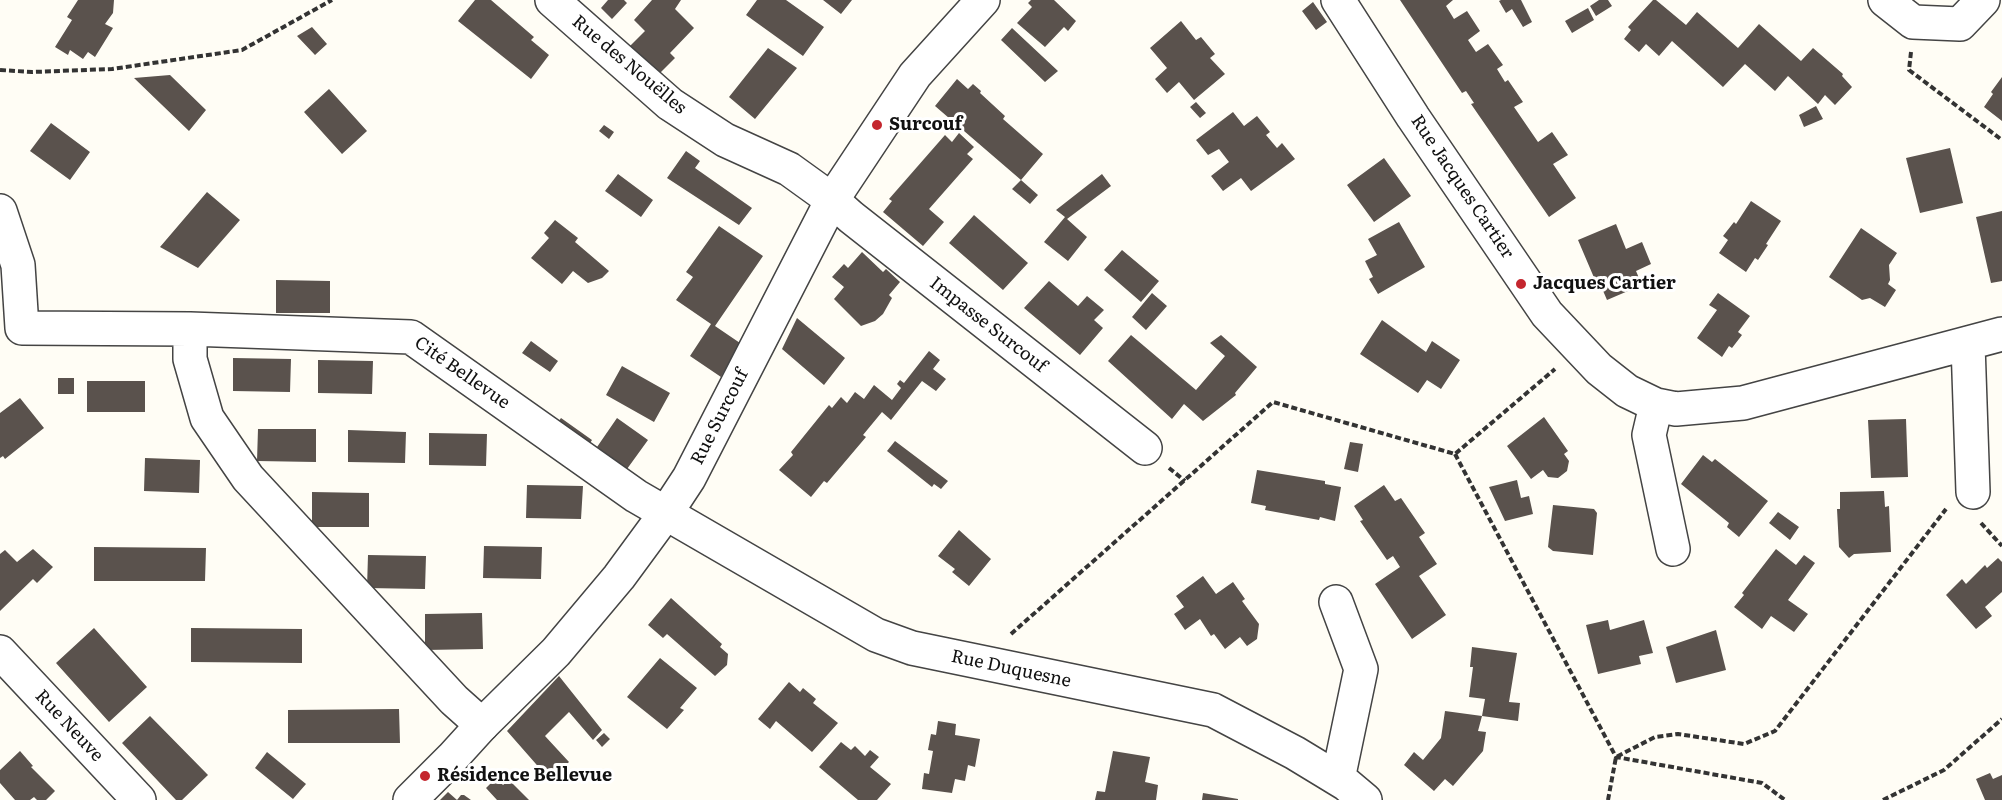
<!DOCTYPE html>
<meta charset="utf-8">
<style>
body{margin:0}
canvas{display:block;background:#fffdf5}
</style>
<canvas width="2002" height="800"></canvas>
<script>
const c = document.querySelector('canvas').getContext('2d');
c.lineJoin = 'round';
function fillPath(path, color) {
  c.fillStyle = color;
  c.fill(path, 'evenodd');
}
function shape(rows) {
  const path = new Path2D();
  for (const r of rows) {
    path.moveTo(r[0], r[1]);
    for (let i = 2; i < r.length; i += 2) path.lineTo(r[i], r[i + 1]);
  }
  return path;
}
function trace(path, color, width, dash) {
  c.strokeStyle = color;
  c.lineWidth = width;
  c.lineCap = dash ? 'butt' : 'round';
  c.setLineDash(dash || []);
  c.stroke(path);
}
function label(font, color, halo, rows, align = 'center') {
  c.font = font + ' Literata,serif';
  c.lineWidth = 6;
  c.setLineDash([]);
  c.textBaseline = 'middle';
  c.strokeStyle = halo;
  c.fillStyle = color;
  for (const [text, x, y, turn = 0] of rows) {
    c.save();
    c.translate(x, y);
    c.rotate((+turn || 0) * Math.PI / 180);
    c.textAlign = isNaN(turn) ? turn : align;
    if (halo) c.strokeText(text, 0, 0);
    c.fillText(text, 0, 0);
    c.restore();
  }
}
const building = shape([
 [78,0,114,0,113,13,105,24,113,28,95,57,88,52,83,59,70,50,68,55,55,47,72,20,67,17],
 [475,0,491,0,534,37,531,40,549,55,531,79,458,21],
 [608,0,624,0,627,3,612,19,601,8],
 [652,0,681,0,675,9,694,28,670,53,675,58,656,77,626,50,645,31,634,20],
 [757,0,786,0,824,27,803,56,746,15],
 [823,0,852,0,841,14],
 [1031,0,1054,0,1076,21,1068,31,1064,27,1045,47,1017,23,1032,7,1028,3],
 [1400,0,1453,0,1446,6,1454,19,1467,11,1480,31,1468,40,1476,52,1488,44,1503,65,1497,69,1505,82,1508,80,1523,102,1514,107,1538,142,1552,132,1568,155,1553,164,1576,198,1549,217,1471,104,1474,103,1466,91,1462,93],
 [1501,0,1521,0,1532,22,1523,27,1512,9,1506,13,1499,1],
 [1599,0,1608,0,1612,6,1596,16,1590,6],
 [1653,0,1656,0,1686,25,1697,12,1738,48,1759,24,1801,61,1813,48,1843,74,1842,76,1852,87,1835,105,1825,95,1818,104,1788,76,1775,91,1745,64,1723,87,1672,41,1659,56,1646,44,1639,52,1624,39,1631,30,1628,27],
 [1313,2,1327,22,1316,30,1302,11],
 [1588,8,1594,20,1572,33,1565,21],
 [1181,21,1196,40,1201,37,1215,54,1210,58,1225,74,1194,100,1179,82,1167,93,1155,79,1167,68,1150,48],
 [312,27,327,44,315,55,297,36],
 [1012,28,1058,71,1045,82,1001,40],
 [768,48,797,68,755,119,729,97],
 [170,75,206,110,189,131,134,78],
 [2002,77,2002,121,1984,107,1993,94,1991,92],
 [957,79,968,89,973,84,981,91,980,93,1005,116,1003,119,1043,154,1021,180,935,106],
 [329,89,367,131,342,154,304,112],
 [1196,102,1206,113,1200,118,1190,107],
 [1816,106,1823,119,1804,127,1799,115],
 [1233,112,1244,126,1257,116,1270,132,1266,135,1277,148,1282,143,1295,159,1251,191,1241,178,1223,191,1211,176,1229,162,1219,149,1208,155,1196,140],
 [51,123,90,152,70,180,30,151],
 [604,125,614,132,609,139,599,131],
 [959,133,974,147,967,154,973,159,929,209,944,222,923,246,883,212,892,201,889,199,945,135,952,142],
 [1950,148,1963,203,1920,213,1906,158],
 [686,151,700,161,695,168,752,208,739,225,667,178],
 [1384,158,1411,196,1374,222,1347,185],
 [618,174,653,200,641,217,605,191],
 [1102,174,1111,186,1067,219,1087,237,1068,261,1044,242,1065,217,1056,210],
 [1021,180,1038,195,1030,204,1012,189],
 [207,192,240,220,198,268,160,247],
 [1751,201,1781,221,1766,244,1768,245,1758,260,1755,258,1746,272,1719,253,1728,240,1723,236,1734,222,1736,224],
 [2002,211,2002,281,1991,283,1976,217],
 [974,215,1028,263,1003,290,949,243],
 [555,220,578,238,575,242,609,271,602,278,588,283,573,271,562,284,531,258,549,238,544,233],
 [1399,222,1425,267,1378,294,1369,279,1373,277,1365,261,1377,255,1368,239],
 [1616,224,1626,249,1642,242,1651,264,1636,271,1642,285,1607,300,1601,286,1598,287,1578,240],
 [719,226,763,256,715,326,740,343,721,377,690,356,711,324,676,300,693,277,686,272],
 [1861,228,1897,253,1889,265,1890,280,1888,284,1896,290,1885,307,1870,298,1862,300,1829,277],
 [1122,250,1159,281,1141,302,1104,270],
 [862,252,883,272,886,269,900,282,889,295,892,298,883,314,875,321,861,326,834,299,844,287,832,277,844,264,848,268],
 [276,280,330,281,330,313,276,313],
 [1049,281,1078,306,1087,296,1104,310,1094,320,1103,328,1080,355,1024,308],
 [1152,293,1167,306,1146,330,1132,317],
 [1718,293,1750,316,1738,332,1742,335,1732,348,1729,346,1722,357,1697,338,1717,310,1709,305],
 [797,318,845,358,824,385,782,349],
 [1382,320,1426,352,1432,341,1460,360,1441,389,1427,380,1418,393,1360,354],
 [1131,335,1196,390,1225,356,1210,343,1221,335,1257,367,1235,393,1236,395,1203,421,1184,404,1172,419,1108,361],
 [531,341,558,361,550,372,522,353],
 [929,351,940,360,933,369,946,379,936,391,922,381,891,420,882,412,863,435,866,437,827,483,824,481,811,497,779,470,793,455,791,452,829,405,832,408,841,397,847,403,855,392,864,399,874,385,892,400,901,388,897,384,900,380,904,383],
 [233,358,291,359,290,392,233,391],
 [318,360,373,361,372,394,318,393],
 [622,366,670,393,654,422,606,395],
 [58,378,74,378,74,394,58,394],
 [87,381,145,381,145,412,87,412],
 [20,398,44,428,5,459,3,456,0,458,0,413],
 [1544,417,1568,451,1564,454,1569,461,1567,471,1558,478,1548,477,1543,470,1531,479,1507,446],
 [561,418,592,440,585,451,553,429],
 [617,418,648,440,627,469,597,447],
 [1906,419,1908,477,1871,478,1868,420],
 [258,429,316,429,316,462,257,461],
 [348,430,406,432,405,463,348,462],
 [429,433,487,434,486,466,429,465],
 [895,441,948,481,941,489,934,484,932,487,887,451],
 [1350,442,1363,444,1358,472,1344,469],
 [1703,455,1712,462,1715,459,1768,501,1739,537,1727,527,1729,523,1681,484],
 [145,458,200,460,199,493,144,491],
 [1257,470,1325,481,1325,484,1341,487,1335,521,1320,517,1319,520,1265,510,1266,506,1251,503],
 [1517,480,1521,498,1529,496,1533,514,1505,521,1489,487],
 [527,485,583,486,581,519,526,518],
 [1384,485,1395,501,1401,498,1425,533,1419,537,1437,564,1419,576,1446,615,1412,639,1375,584,1400,567,1393,556,1387,560,1360,521,1363,520,1354,506],
 [1884,491,1885,507,1889,506,1891,552,1854,554,1849,558,1839,547,1837,509,1840,509,1840,492],
 [312,492,369,493,369,527,312,527],
 [1553,505,1594,509,1597,513,1593,555,1553,551,1548,547],
 [1778,512,1799,527,1790,540,1769,523],
 [959,530,991,559,969,586,952,572,955,569,938,556],
 [484,546,542,547,541,579,483,578],
 [94,547,206,548,205,581,94,581],
 [33,549,53,567,37,583,33,579,0,611,0,554,5,550,17,562],
 [1776,549,1796,565,1804,555,1815,563,1788,600,1808,614,1794,632,1771,616,1762,629,1734,607,1744,595,1742,593],
 [368,555,426,556,425,589,367,588],
 [1998,558,2002,562,2002,592,1985,607,1992,616,1976,629,1946,595,1962,579,1966,584,1985,565,1987,568],
 [1203,576,1216,594,1233,582,1245,599,1242,601,1259,624,1257,639,1247,646,1240,637,1225,649,1214,634,1211,636,1200,619,1185,630,1174,614,1184,607,1176,596],
 [671,598,722,644,720,647,728,654,727,665,715,676,667,634,663,638,648,625],
 [482,613,483,649,425,650,425,614],
 [1608,620,1610,630,1644,620,1653,653,1639,656,1641,664,1598,674,1586,625],
 [94,628,147,687,109,722,56,663],
 [191,628,302,629,302,663,191,662],
 [1716,630,1726,670,1676,683,1666,647],
 [1472,647,1517,653,1509,702,1520,703,1518,721,1482,716,1485,699,1469,697,1473,667,1470,667],
 [660,658,697,688,680,708,684,710,667,729,627,697],
 [559,676,602,730,593,740,569,712,545,736,569,762,550,780,507,731],
 [789,682,800,692,803,688,816,699,813,703,838,723,812,752,776,721,770,729,758,719],
 [399,709,400,743,288,743,288,710],
 [1445,711,1482,716,1478,731,1486,732,1483,751,1453,786,1445,779,1434,791,1404,765,1414,752,1423,760,1441,738],
 [150,716,208,775,182,800,176,800,122,743],
 [938,721,956,724,955,735,980,739,975,767,968,765,965,781,955,779,952,793,922,789,924,773,929,774,933,751,928,750,931,734,936,735],
 [604,733,610,739,602,747,596,740],
 [841,742,851,750,855,746,865,756,870,750,879,757,870,767,891,784,877,800,858,800,819,767],
 [20,751,33,766,31,767,55,791,46,800,37,800,34,797,30,800,15,800,0,783,0,770],
 [1113,751,1150,757,1145,782,1158,785,1156,800,1095,800,1097,791,1105,792],
 [267,752,306,784,293,799,255,768],
 [1990,773,1993,779,2002,775,2002,800,1985,800,1976,779],
 [496,778,503,785,509,780,529,800,497,800,486,788],
 [448,792,457,800,461,795,464,795,471,800,440,800],
 [1203,793,1238,799,1238,800,1202,800]
]);
const path = shape([
 [1911,52,1909,70,2002,140],
 [0,70,32,72,112,69,242,50,332,0],
 [1455,454,1616,757,1762,783,1785,800],
 [1169,468,1185,481],
 [1981,523,2002,546],
 [1011,634,1273,402,1455,454,1555,369],
 [1608,800,1616,757,1655,737,1678,734,1744,744,1775,731,1946,509],
 [1883,800,1944,770,2002,719]
]);
const minor = shape([
 [552,0,670,104,725,140,789,169,832,200,851,217,1145,448],
 [1338,0,1413,117,1547,314,1599,369,1627,391,1656,405,1676,409,1743,403,2002,334],
 [1885,0,1913,22,1960,24,1983,0],
 [0,211,18,265,22,328,190,329],
 [1968,344,1973,492],
 [1656,405,1649,435,1673,549],
 [1336,602,1361,669,1338,779],
 [0,652,139,800],
 [482,725,454,700,248,478,207,418,190,359,190,329,411,337,636,496,876,635,912,648,1213,710,1295,753,1346,784,1365,800]
]);
const tertiary = shape([
 [410,800,452,758,482,725,556,652,619,577,666,513,689,478,832,200,915,75,983,0]
]);
const markers = [
 [877,125,6,"#c4262e"],
 [1521,284,6,"#c4262e"],
 [425,776,6,"#c4262e"]
];
const streetNames = [
 ["Rue des Nouëlles",629,65,40],
 ["Rue Jacques Cartier",1462,187,56],
 ["Impasse Surcouf",988,325,38],
 ["Cité Bellevue",462,373,35],
 ["Rue Surcouf",720,417,-63],
 ["Rue Duquesne",1011,669,12],
 ["Rue Neuve",69,726,47]
];
const poiNames = [
 ["Surcouf",889,125],
 ["Jacques Cartier",1533,284],
 ["Résidence Bellevue",437,776]
];
fillPath(building, '#5a524d');
trace(minor, '#444', 36);
trace(tertiary, '#444', 36);
trace(path, '#333', 4, [6, 3]);
trace(minor, '#fff', 33);
trace(tertiary, '#fff', 33);
for (const [x, y, r, color] of markers) {
  const dot = new Path2D();
  dot.arc(x, y, r, 0, 2 * Math.PI);
  c.fillStyle = color;
  c.fill(dot);
  trace(dot, '#fff', 2);
}
label('18px', '#111', '#fff', streetNames);
label('bold 18px', '#111', '#fff', poiNames, 'left');
</script>
